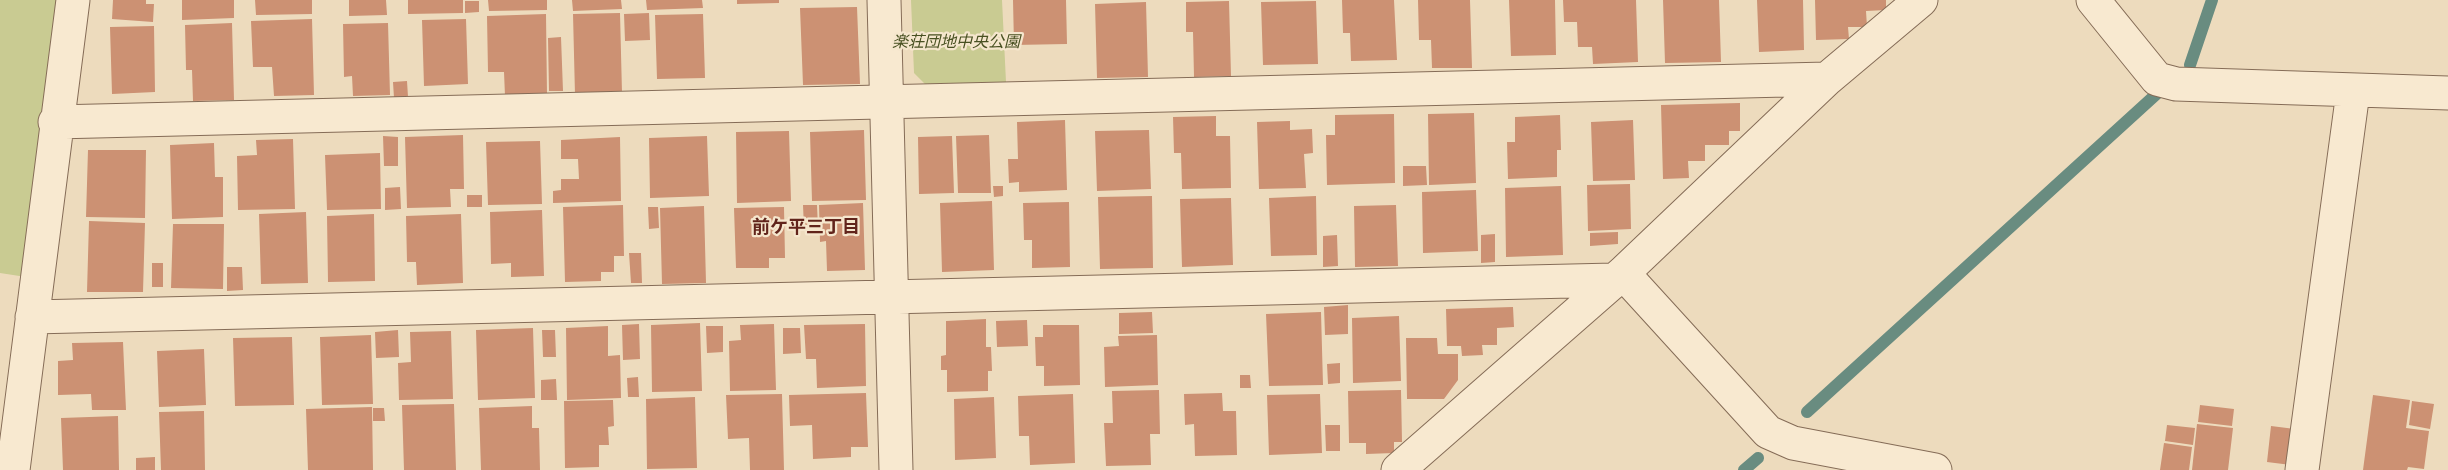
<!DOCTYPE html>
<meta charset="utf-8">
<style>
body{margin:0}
canvas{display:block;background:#eddbbd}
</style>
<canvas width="2448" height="470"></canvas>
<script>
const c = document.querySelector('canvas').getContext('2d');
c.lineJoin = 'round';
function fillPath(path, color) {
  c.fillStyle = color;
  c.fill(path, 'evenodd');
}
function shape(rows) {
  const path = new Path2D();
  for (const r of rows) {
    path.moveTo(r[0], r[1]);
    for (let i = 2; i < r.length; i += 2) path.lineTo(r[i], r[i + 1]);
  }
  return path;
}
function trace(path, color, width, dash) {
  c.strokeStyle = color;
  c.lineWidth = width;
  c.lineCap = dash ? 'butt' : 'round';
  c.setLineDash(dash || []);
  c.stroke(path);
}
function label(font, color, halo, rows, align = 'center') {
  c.font = font + ' "PT Serif","Noto Sans JP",serif';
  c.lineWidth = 4.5;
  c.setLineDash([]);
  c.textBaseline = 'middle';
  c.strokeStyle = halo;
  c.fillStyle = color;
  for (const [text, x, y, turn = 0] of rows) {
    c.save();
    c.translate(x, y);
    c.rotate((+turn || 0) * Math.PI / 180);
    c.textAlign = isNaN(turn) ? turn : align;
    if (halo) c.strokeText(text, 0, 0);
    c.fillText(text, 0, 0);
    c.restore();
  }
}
const green = shape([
 [0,0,60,0,26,277,0,273],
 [911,0,1002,0,1006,82,926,85,914,73]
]);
const stream = shape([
 [2190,65,2212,0],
 [1807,412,2162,89],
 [1744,470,1758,458]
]);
const building = shape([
 [113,0,146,0,146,4,154,4,153,22,112,19],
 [182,0,234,0,234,18,182,20],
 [255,0,312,0,312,14,256,15],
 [349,0,386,0,387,15,349,16],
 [408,0,463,0,463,13,408,14],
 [488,0,547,0,547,10,489,11],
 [572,0,621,0,622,9,573,11],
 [646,0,702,0,703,8,647,10],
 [737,0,779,0,779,3,737,4],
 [1013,0,1066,0,1067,44,1014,45],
 [1342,0,1394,0,1397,60,1351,61,1350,33,1343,33],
 [1418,0,1470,0,1472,68,1432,68,1431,40,1419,40],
 [1509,0,1555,0,1556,55,1511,56],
 [1563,0,1636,0,1638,62,1593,64,1592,47,1578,47,1577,22,1564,22],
 [1663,0,1719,0,1721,62,1665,63],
 [1757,0,1803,0,1804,50,1759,52],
 [1815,0,1886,0,1886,10,1866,11,1867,27,1848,27,1849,39,1816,40],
 [465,1,479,1,479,12,465,13],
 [1229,1,1231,76,1194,77,1193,32,1186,32,1186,2],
 [1316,1,1318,64,1263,65,1261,2],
 [1146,2,1148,77,1097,78,1095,4],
 [857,7,860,84,803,85,800,8],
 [620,13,622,93,575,95,573,14],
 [649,13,650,40,625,41,624,14],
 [546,14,547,95,505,96,504,72,488,72,487,16],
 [703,14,705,78,657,79,655,15],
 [312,19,314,95,274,96,272,67,253,67,251,21],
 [466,19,468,84,424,86,422,20],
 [232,23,234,100,193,101,192,70,186,70,185,25],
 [388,23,390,95,353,96,352,76,344,77,343,24],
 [154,26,155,92,112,94,110,27],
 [561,37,563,91,549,91,548,38],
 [407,81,408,97,394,98,393,82],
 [1740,103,1740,131,1729,131,1729,145,1705,145,1705,161,1688,161,1689,178,1663,179,1661,105],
 [1474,113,1476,183,1429,185,1428,114],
 [1394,114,1395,183,1327,185,1326,135,1335,135,1335,115],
 [1560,115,1561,150,1557,150,1557,177,1508,179,1507,142,1515,142,1515,117],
 [1216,116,1216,136,1230,136,1231,188,1182,189,1181,153,1174,153,1173,117],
 [1065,120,1067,190,1019,192,1019,182,1009,183,1008,159,1018,159,1017,122],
 [1633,120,1635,180,1593,181,1591,122],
 [1290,121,1290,130,1312,129,1313,153,1304,154,1306,188,1259,189,1257,122],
 [864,130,866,200,812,201,810,132],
 [1149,130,1151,189,1097,191,1095,131],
 [789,131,791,201,737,203,736,132],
 [463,135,464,189,450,189,451,207,407,208,405,137],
 [989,135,991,193,958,193,956,136],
 [383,136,398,137,398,166,384,166],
 [707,136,709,196,650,198,649,138],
 [952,136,954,193,919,194,918,137],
 [620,137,621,201,553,203,553,191,561,190,561,179,579,179,578,159,561,159,561,140],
 [293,139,295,209,238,210,237,156,257,155,256,140],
 [540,141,542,204,488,205,486,142],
 [214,143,215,177,223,177,223,217,172,219,170,145],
 [88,150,146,150,145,218,86,217],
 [380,153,381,209,327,210,325,155],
 [1403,166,1426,166,1427,185,1403,186],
 [1630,184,1631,229,1588,231,1587,185],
 [993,186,1003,186,1003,196,994,197],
 [1561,186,1563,255,1506,257,1505,188],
 [400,187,401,209,385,210,385,188],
 [1476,190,1478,251,1423,253,1422,192],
 [467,195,482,195,482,207,467,207],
 [1152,196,1153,268,1100,269,1098,197],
 [1316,196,1317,255,1271,256,1269,198],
 [1231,198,1233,265,1182,267,1180,199],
 [992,201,994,270,942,272,940,203],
 [1069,202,1070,267,1032,268,1032,240,1024,240,1023,203],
 [863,203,865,270,827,271,826,241,820,242,819,205],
 [623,205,624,256,614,256,614,272,601,272,601,281,565,282,563,207],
 [803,205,817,205,818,228,804,228],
 [1396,205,1398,266,1355,267,1354,206],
 [704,206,706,283,662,284,660,208],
 [648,207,658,207,659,228,649,229],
 [784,207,785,258,769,258,769,268,736,268,734,208],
 [542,210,544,276,511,277,511,263,491,264,490,212],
 [306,212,308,283,261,284,259,214],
 [374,214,375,281,328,282,327,216],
 [461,214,463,283,417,285,416,262,407,262,406,216],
 [89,221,145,223,143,292,87,292],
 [173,224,224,224,223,289,171,288],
 [1618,232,1618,244,1590,246,1590,233],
 [1495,234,1495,262,1481,263,1481,235],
 [1337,235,1338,266,1323,267,1323,236],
 [629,253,641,253,642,283,631,283],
 [152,263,163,263,163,287,152,287],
 [227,267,242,267,243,290,227,291],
 [1348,305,1348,334,1325,335,1324,307],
 [1513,307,1514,327,1497,328,1497,345,1482,345,1483,355,1462,356,1461,346,1447,346,1446,309],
 [1152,312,1153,333,1119,334,1119,313],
 [1321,312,1323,385,1269,386,1266,314],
 [1399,316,1401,381,1353,383,1352,318],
 [986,319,986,347,991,347,992,371,988,371,988,391,947,392,947,370,941,370,941,356,946,355,946,321],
 [1027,320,1028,346,997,347,996,321],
 [700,323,702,391,652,392,651,325],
 [639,324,640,359,623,360,622,325],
 [774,324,776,390,730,391,729,341,741,340,740,325],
 [865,324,866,386,817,388,816,359,806,359,804,325],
 [1043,325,1079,325,1080,385,1044,386,1044,366,1036,366,1035,337,1043,337],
 [608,326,608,356,620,355,621,398,567,400,566,328],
 [706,326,723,326,723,352,707,353],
 [533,328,535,398,478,400,476,330],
 [783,328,800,328,801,353,783,354],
 [398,330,399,357,376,358,375,332],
 [542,330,555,330,556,357,543,357],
 [451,331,453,399,399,400,398,363,411,362,410,332],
 [371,335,373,404,322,405,320,337],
 [1157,335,1158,385,1105,387,1104,347,1119,346,1118,336],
 [292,337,294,405,235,406,233,338],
 [1406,338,1437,338,1438,354,1458,354,1458,380,1444,399,1407,399],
 [123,342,126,410,92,410,91,394,58,395,58,361,73,360,72,343],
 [204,349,206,405,159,407,157,351],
 [1340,363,1340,383,1328,384,1327,364],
 [1240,375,1250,375,1251,388,1240,388],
 [638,377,639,397,628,397,627,378],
 [556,379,557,400,541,400,541,380],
 [1159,390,1160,434,1150,434,1151,465,1106,466,1104,423,1113,423,1112,391],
 [1401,390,1402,442,1394,442,1394,453,1366,454,1366,443,1349,443,1348,391],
 [866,393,868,447,851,447,851,457,813,459,812,425,790,426,789,395],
 [1222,393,1223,411,1236,411,1237,455,1195,456,1194,424,1185,425,1184,394],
 [782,394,784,470,750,470,749,438,728,439,726,395],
 [1073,394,1075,463,1030,465,1029,436,1019,436,1018,396],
 [1320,394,1322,453,1269,455,1267,395],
 [2373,395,2410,400,2406,428,2429,431,2424,469,2408,467,2407,470,2363,470],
 [695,397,697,468,647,469,646,399],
 [994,397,996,458,955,460,954,399],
 [613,400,614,426,608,427,609,445,599,445,599,467,565,468,564,401],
 [2412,401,2434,404,2430,429,2409,425],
 [454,404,456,470,404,470,402,405],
 [2200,405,2234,409,2232,426,2198,422],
 [532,406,532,428,539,428,540,470,481,470,479,408],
 [372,407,373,470,308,470,306,409],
 [373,408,384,408,385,421,373,421],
 [204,411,205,470,161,470,159,412],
 [118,416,119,470,63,470,61,418],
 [2197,424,2233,428,2228,470,2192,470],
 [1325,425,1340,425,1340,451,1326,451],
 [2167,425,2195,428,2193,445,2165,441],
 [2271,426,2295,429,2291,465,2267,462],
 [2164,443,2192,447,2189,470,2160,470],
 [155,457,155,470,136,470,136,458]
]);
const minor = shape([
 [884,0,896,470],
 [2093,0,2157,79,2176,84,2448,93],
 [55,122,1827,79],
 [1623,273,1768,432,1793,443,1935,470],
 [32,317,1614,280],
 [13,470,73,0],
 [1398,470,1623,273,1827,79,1921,0],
 [2302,470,2353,92]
]);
const parkNames = [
 ["楽荘団地中央公園",956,42]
];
const neighbourhoodNames = [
 ["前ケ平三丁目",806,228]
];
fillPath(green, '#c9cb92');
trace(stream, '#698c80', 12);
fillPath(building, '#cc9173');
trace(minor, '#856c57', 35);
trace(minor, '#f8e9d0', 33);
label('italic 16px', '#495122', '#f5e6cd', parkNames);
label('bold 18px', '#61241b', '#f5e6cd', neighbourhoodNames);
</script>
